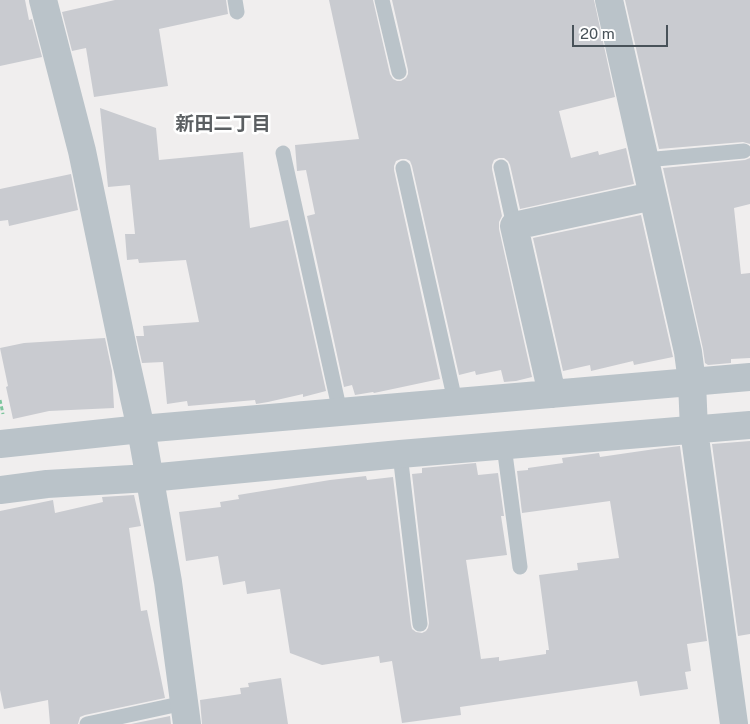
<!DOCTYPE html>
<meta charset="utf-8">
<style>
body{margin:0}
#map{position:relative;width:750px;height:724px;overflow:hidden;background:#f0eeee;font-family:"Public Sans",sans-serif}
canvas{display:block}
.scale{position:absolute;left:572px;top:25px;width:96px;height:22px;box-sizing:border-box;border:2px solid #485259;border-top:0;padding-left:6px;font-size:15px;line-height:18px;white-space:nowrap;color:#485259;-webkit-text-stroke:4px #fff;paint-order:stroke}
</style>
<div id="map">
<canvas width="750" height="724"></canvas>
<div class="scale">20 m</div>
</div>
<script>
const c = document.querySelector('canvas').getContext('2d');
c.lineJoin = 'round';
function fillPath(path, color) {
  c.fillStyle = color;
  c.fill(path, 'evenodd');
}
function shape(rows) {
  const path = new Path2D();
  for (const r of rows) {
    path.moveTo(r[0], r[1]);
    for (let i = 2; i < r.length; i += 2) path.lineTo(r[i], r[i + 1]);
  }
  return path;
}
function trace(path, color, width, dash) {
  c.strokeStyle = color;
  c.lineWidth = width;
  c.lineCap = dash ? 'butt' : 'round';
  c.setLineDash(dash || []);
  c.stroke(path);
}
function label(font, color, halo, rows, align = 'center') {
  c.font = font + ' "Public Sans","Noto Sans JP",sans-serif';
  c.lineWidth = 5;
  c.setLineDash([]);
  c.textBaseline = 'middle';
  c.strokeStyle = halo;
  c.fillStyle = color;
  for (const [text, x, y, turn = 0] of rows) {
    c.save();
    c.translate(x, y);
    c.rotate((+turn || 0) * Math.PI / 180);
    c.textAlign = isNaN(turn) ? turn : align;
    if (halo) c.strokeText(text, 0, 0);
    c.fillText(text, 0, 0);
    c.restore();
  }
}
const building = shape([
 [0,0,25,0,29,20,32,19,42,57,0,66],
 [115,0,226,0,228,14,159,29,168,86,94,97,86,48,72,51,62,12],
 [329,0,373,0,390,74,393,79,397,81,401,81,406,78,408,74,408,70,392,0,594,0,615,97,559,111,571,158,598,151,599,155,626,148,634,184,520,209,510,165,508,161,504,158,499,158,494,160,492,165,492,169,502,216,499,222,499,229,532,377,516,381,504,382,501,370,476,375,475,371,459,375,412,166,410,161,406,159,401,159,396,161,394,166,394,170,440,379,374,393,373,392,355,395,352,385,344,387,307,216,315,214,306,170,297,171,295,145,359,139],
 [625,0,750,0,750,144,743,142,659,149],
 [100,108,156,128,159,160,243,152,250,228,288,220,326,391,303,397,303,394,268,402,256,404,255,400,188,406,187,401,167,404,163,362,142,363,136,336,144,336,143,326,199,322,186,260,139,263,138,259,127,260,125,234,135,234,130,185,108,187],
 [750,158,750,204,734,208,741,274,750,273,750,358,731,359,731,363,708,365,705,363,703,349,663,168,745,160],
 [71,174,78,210,9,226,8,220,0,221,0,189],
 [641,215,673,357,634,365,633,361,591,371,590,365,563,371,533,238],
 [105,338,112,371,114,408,49,411,13,419,6,387,8,386,0,348,24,343],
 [750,441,750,634,738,636,712,444],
 [680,446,707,641,687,644,691,671,685,672,688,689,640,696,637,681,460,707,461,715,402,723,392,661,380,663,379,656,322,665,290,653,280,589,247,594,245,581,223,585,218,556,186,561,179,512,221,507,220,502,239,499,238,495,330,480,366,476,367,480,393,477,411,625,412,629,416,632,422,633,426,631,428,628,429,623,412,474,422,473,422,468,476,463,478,475,498,473,504,516,501,516,507,555,466,560,481,659,499,657,499,661,546,654,546,650,549,650,539,575,578,570,577,563,619,558,610,501,522,513,517,471,528,470,528,468,563,463,562,458,599,453,600,457,655,449],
 [134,495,141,526,129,528,141,611,147,610,165,698,85,715,80,717,78,724,50,724,48,700,4,709,0,690,0,511,53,500,55,513,103,502,102,497],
 [281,678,288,724,202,724,200,700,241,694,240,688,249,687,248,683],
 [170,716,171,724,131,724]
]);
const path = shape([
 [0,400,3,414]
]);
const lane = shape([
 [235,0,237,12],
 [382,0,399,72],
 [283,153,340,412],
 [645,160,744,151],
 [501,167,514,226],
 [403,168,455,401],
 [504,446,520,567],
 [400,454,420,624],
 [87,724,184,703]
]);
const street = shape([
 [43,0,82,151,124,353,141,429,168,582,187,724],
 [609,0,688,352,692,382,694,430,734,724],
 [552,394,514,226,653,196],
 [0,444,141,429,750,377],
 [0,490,47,484,149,478,400,454,750,425]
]);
const neighbourhoodNames = [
 ["新田二丁目",223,124]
];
fillPath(building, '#c9cbd0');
trace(path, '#7bc59c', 3, [4, 2.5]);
trace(lane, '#bac3c9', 15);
trace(street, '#bac3c9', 28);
label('bold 19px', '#5b5f62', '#fff', neighbourhoodNames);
</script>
